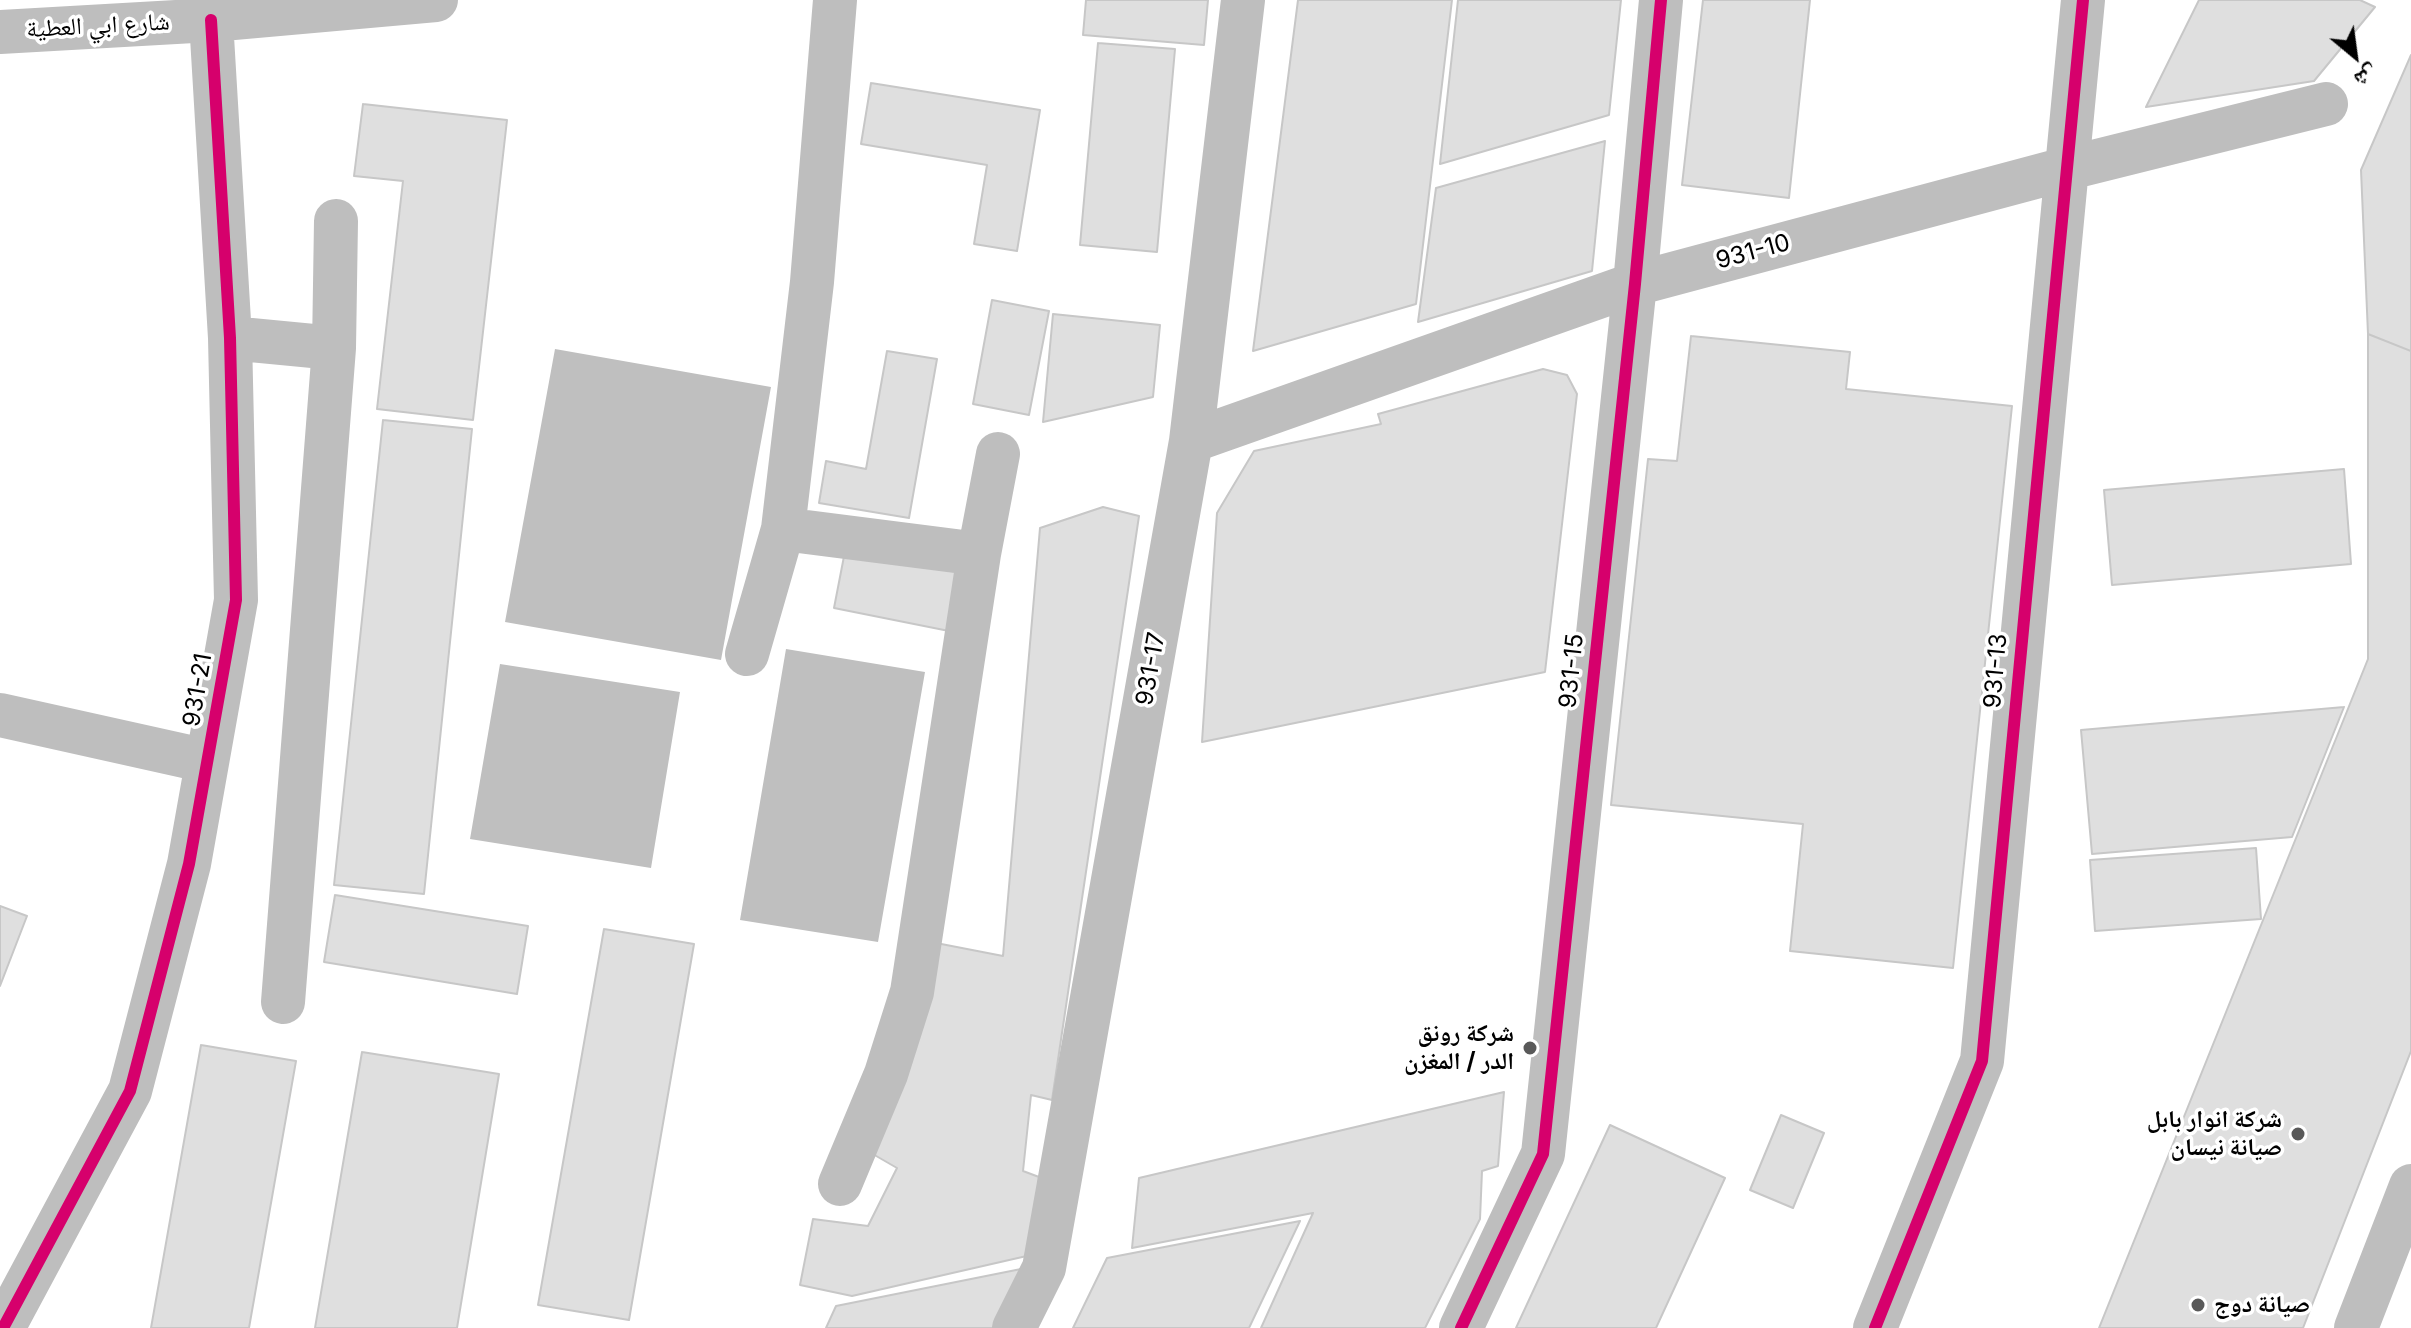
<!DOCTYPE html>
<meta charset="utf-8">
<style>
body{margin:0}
#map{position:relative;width:2411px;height:1328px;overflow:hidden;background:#fff;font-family:Inter,"Noto Naskh Arabic",sans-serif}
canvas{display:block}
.north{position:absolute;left:2315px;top:16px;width:80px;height:80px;-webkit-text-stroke:6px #fff;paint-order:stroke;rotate:151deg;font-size:22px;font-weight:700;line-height:32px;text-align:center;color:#000}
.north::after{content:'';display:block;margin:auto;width:28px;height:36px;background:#000;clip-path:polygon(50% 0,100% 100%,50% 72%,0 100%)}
</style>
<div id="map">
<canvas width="2411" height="1328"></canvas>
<div class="north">ش</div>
</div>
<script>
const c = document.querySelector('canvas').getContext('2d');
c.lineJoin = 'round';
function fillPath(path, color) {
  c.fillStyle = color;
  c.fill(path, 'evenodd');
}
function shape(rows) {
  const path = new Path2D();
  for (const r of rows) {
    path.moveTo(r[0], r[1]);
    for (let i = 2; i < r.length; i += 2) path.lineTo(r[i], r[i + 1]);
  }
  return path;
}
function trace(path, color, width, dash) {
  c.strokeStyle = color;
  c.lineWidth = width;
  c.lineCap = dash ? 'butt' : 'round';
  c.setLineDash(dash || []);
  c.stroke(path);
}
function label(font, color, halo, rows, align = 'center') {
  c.font = font + ' Inter,"Noto Naskh Arabic",sans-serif';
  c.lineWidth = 7;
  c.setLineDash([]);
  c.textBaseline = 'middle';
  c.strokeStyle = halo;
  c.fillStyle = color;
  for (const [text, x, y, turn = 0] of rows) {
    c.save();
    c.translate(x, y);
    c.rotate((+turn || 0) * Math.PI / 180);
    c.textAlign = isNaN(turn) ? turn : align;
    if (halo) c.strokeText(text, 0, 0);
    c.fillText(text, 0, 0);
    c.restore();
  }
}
const water = shape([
 [555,349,771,387,721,660,505,622],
 [786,649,925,672,878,942,740,920],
 [500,664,680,692,651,868,470,839]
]);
const building = shape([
 [1086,0,1208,0,1204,45,1083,35,1086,0],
 [1298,0,1452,0,1416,304,1253,351,1298,0],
 [1458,0,1621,0,1609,115,1440,164,1458,0],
 [1703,0,1810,0,1789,198,1682,185,1703,0],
 [2199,0,2360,0,2375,7,2314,81,2146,107,2199,0],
 [1098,43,1175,49,1157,252,1080,245,1098,43],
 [2411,55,2411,351,2368,334,2361,170,2411,55],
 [871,83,1040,110,1017,251,974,244,987,165,861,144,871,83],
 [363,104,507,120,473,420,377,409,403,181,354,176,363,104],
 [1605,141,1592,271,1418,322,1436,188,1605,141],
 [992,300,1049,311,1029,415,973,404,992,300],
 [1053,314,1160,325,1153,397,1043,422,1053,314],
 [2368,334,2411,351,2411,1051,2303,1328,2099,1328,2368,659,2368,334],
 [1691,336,1850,352,1846,389,2012,406,1953,968,1790,951,1803,824,1611,805,1648,459,1677,461,1691,336],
 [887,351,937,359,909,518,819,503,826,461,866,469,887,351],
 [1543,369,1567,375,1577,394,1545,672,1202,742,1217,513,1254,451,1381,424,1378,414,1543,369],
 [383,420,472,429,424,894,334,885,383,420],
 [2344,469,2351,564,2112,585,2104,490,2344,469],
 [1103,507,1139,516,1052,1100,1031,1095,1023,1171,1039,1177,1031,1255,852,1296,800,1285,813,1219,868,1226,897,1168,871,1153,931,942,1003,956,1040,528,1103,507],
 [846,546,962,569,949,631,834,608,846,546],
 [2344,707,2292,837,2092,854,2081,730,2344,707],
 [2256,848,2261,919,2095,931,2090,860,2256,848],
 [335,895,528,926,517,994,324,962,335,895],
 [0,906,27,916,0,986,0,906],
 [604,929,694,944,629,1320,538,1305,604,929],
 [201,1045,296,1061,249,1328,151,1328,201,1045],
 [362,1052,499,1074,457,1328,315,1328,362,1052],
 [1504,1092,1498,1166,1482,1171,1480,1219,1425,1328,1261,1328,1313,1213,1132,1248,1139,1178,1504,1092],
 [1781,1115,1824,1133,1793,1208,1750,1190,1781,1115],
 [1610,1125,1725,1178,1656,1328,1516,1328,1610,1125],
 [1300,1221,1249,1328,1073,1328,1107,1258,1300,1221],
 [1026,1268,996,1328,826,1328,836,1306,1026,1268]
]);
const minor = shape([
 [0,32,211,20,436,0],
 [230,338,334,348],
 [1191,441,1635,284,2065,169,2326,104],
 [783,529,979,554],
 [747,654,783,529,812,282,835,0],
 [0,715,207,761],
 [283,1002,334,348,336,221],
 [840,1184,886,1074,912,992,979,554,998,454],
 [3,1328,130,1091,189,864,236,600,230,338,211,20],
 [1014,1328,1044,1268,1191,441,1243,0],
 [1461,1328,1543,1154,1635,284,1661,0],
 [1875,1328,1982,1061,2083,0],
 [2356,1328,2411,1186]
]);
const cycleway = shape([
 [3,1328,130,1091,189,864,236,600,230,338,211,20],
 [1461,1328,1543,1154,1635,284,1661,0],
 [1875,1328,1982,1061,2083,0]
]);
const markers = [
 [1530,1048,8,"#595959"],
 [2298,1134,8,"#595959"],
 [2198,1305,8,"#595959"]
];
const streetNames = [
 ["شارع ابي العطية",98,26,-3],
 ["931-10",1753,252,-15],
 ["931-17",1151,669,-80],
 ["931-15",1572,671,-84],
 ["931-13",1996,671,-85],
 ["931-21",198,690,-80]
];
const poiNames = [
 ["شركة رونق",1514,1034],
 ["الدر / المغزن",1514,1062],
 ["شركة انوار بابل",2282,1120],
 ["صيانة نيسان",2282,1148],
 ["صيانة دوج",2214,1305,"left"]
];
fillPath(water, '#bfbfbf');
fillPath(building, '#dfdfdf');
trace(building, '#c7c7c7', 2);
trace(minor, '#bebebe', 44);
trace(cycleway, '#d6006c', 12);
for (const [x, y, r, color] of markers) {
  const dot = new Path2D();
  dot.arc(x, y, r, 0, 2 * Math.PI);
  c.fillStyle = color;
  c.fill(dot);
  trace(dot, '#fff', 3);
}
label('24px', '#000', '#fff', streetNames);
label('bold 24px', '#000', '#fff', poiNames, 'right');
</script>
